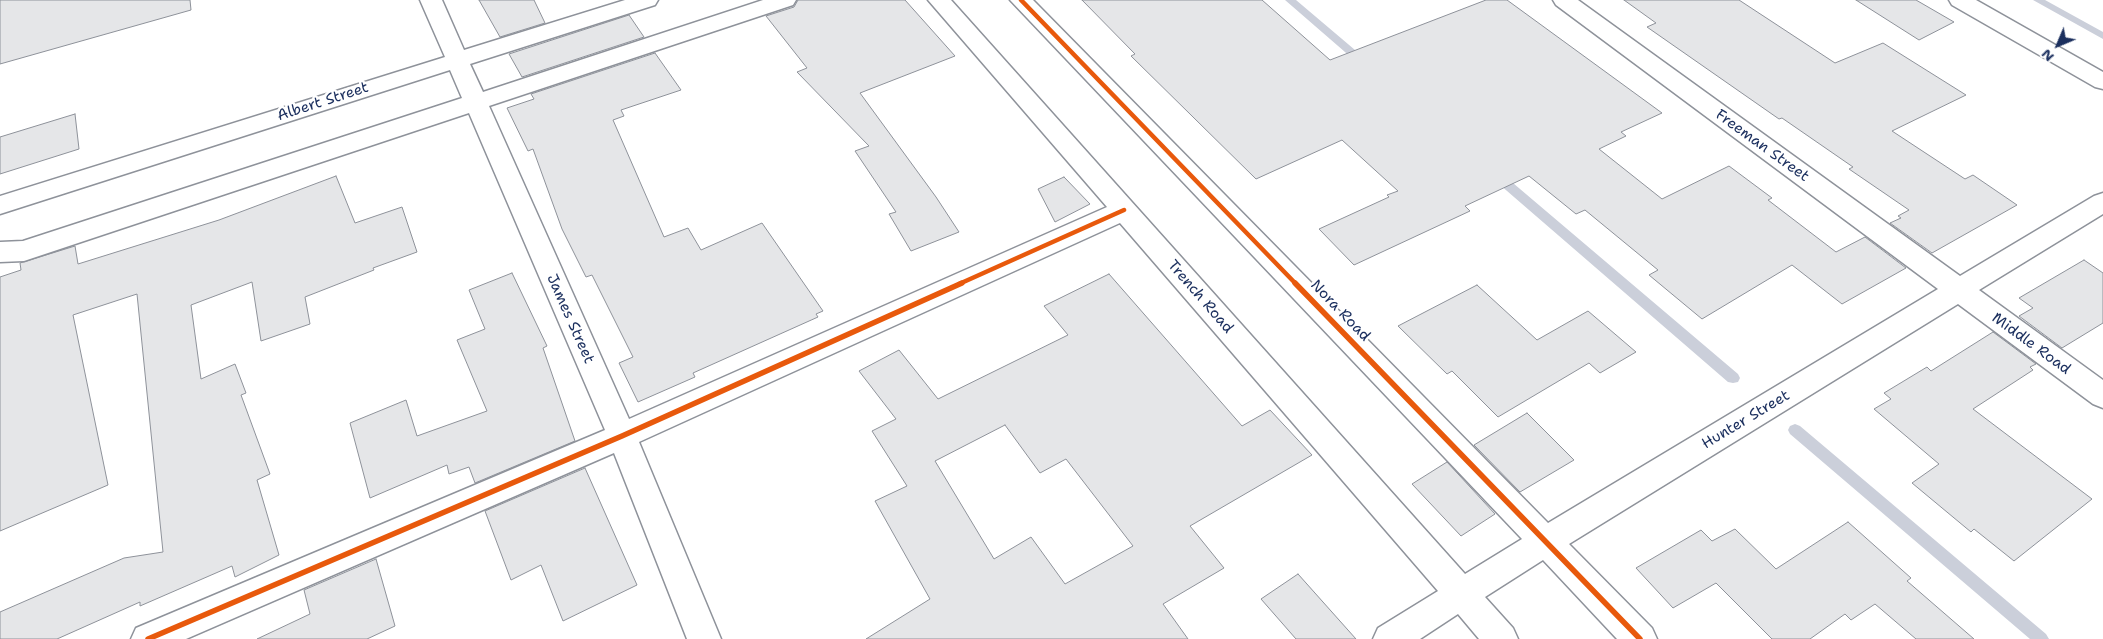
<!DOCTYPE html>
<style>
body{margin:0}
#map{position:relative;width:2103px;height:639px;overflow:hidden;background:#fff;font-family:"Shantell Sans",sans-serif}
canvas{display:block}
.north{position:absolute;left:2033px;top:20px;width:50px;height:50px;-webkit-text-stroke:4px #fff;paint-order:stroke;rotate:225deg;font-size:14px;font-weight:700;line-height:20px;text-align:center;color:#1b2f5e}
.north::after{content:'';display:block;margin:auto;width:18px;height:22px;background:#1b2f5e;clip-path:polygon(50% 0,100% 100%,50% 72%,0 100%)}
</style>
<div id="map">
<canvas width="2103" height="639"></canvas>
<div class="north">N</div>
</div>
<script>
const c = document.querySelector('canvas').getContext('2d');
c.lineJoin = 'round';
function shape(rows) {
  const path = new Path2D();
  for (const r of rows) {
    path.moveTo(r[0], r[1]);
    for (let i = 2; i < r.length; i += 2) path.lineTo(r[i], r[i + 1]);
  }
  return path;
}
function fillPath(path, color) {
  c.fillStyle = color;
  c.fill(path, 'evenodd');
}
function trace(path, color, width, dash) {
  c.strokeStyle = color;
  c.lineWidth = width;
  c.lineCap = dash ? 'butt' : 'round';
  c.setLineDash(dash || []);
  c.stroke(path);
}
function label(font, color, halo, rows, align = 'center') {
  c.font = font + ' "Shantell Sans",sans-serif';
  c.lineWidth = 5;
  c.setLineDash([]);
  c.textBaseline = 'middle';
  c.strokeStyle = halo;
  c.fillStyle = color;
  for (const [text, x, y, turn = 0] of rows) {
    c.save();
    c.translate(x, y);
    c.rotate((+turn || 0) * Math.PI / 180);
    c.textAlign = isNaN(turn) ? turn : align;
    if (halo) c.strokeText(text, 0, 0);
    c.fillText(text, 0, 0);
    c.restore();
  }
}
const stream = shape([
 [1285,0,1296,0,1368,61,1369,63,1368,65,1360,65,1285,0],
 [2033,0,2045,0,2103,32,2103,39,2033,0],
 [1496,171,1500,172,1738,374,1740,378,1738,382,1733,383,1728,382,1492,178,1490,175,1492,172,1496,171],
 [1795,424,1800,426,2046,634,2049,639,2030,639,1790,434,1788,430,1790,426,1795,424]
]);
const building = shape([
 [0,0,190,0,191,10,0,64,0,0],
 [479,0,534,0,545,23,500,37,479,0],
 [798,0,905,0,955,56,860,93,936,197,959,232,911,251,889,214,896,212,855,151,869,146,797,72,807,68,766,16,794,7,798,0],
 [1082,0,1262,0,1330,60,1486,0,1507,0,1662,113,1621,132,1626,136,1599,149,1662,199,1729,166,1772,198,1768,200,1836,252,1865,237,1906,268,1842,304,1792,265,1702,319,1649,275,1658,270,1585,210,1576,214,1529,176,1465,206,1470,211,1354,265,1319,229,1389,197,1387,195,1398,191,1342,140,1256,179,1131,56,1135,54,1082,0],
 [1624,0,1739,0,1835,63,1883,43,1966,95,1892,131,1965,179,1973,175,2017,205,1932,253,1890,223,1901,218,1898,216,1909,210,1849,169,1853,167,1782,118,1779,119,1647,27,1656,23,1624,0],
 [1856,0,1916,0,1954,22,1919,40,1856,0],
 [629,15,644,37,522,77,509,54,629,15],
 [655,53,681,90,621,110,624,116,613,120,664,237,688,228,701,250,762,223,823,311,816,314,818,317,693,373,695,377,638,402,619,363,633,357,592,275,586,277,562,229,533,149,528,151,507,108,534,99,531,94,655,53],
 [75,114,79,149,0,174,0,137,75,114],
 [336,176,355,223,402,207,417,252,373,268,374,270,305,297,310,324,261,341,252,282,191,305,201,379,235,364,246,393,241,395,270,474,257,480,279,555,235,577,232,566,140,606,140,602,57,639,0,639,0,612,124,558,163,552,137,294,73,315,108,485,0,531,0,277,21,270,20,263,75,246,78,264,219,220,336,176],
 [1064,177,1090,204,1055,222,1038,189,1064,177],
 [2084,260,2103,273,2103,323,2062,348,2019,316,2033,308,2019,298,2084,260],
 [512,273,547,346,543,348,575,441,475,483,469,467,449,474,447,465,370,498,350,423,406,400,417,436,487,411,457,340,485,329,469,290,512,273],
 [1109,274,1242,426,1270,410,1312,455,1190,526,1224,568,1163,604,1188,639,866,639,930,599,875,501,907,486,872,431,896,419,859,371,899,350,938,399,1068,335,1044,306,1109,274],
 [1005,425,1040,473,1066,459,1133,546,1065,584,1031,537,994,559,935,461,1005,425],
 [1477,285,1537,340,1588,311,1636,352,1600,373,1589,363,1498,417,1452,371,1447,374,1398,326,1477,285],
 [1993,332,2036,364,2030,367,2033,370,1973,409,2092,499,2014,561,1974,529,1971,532,1912,483,1939,464,1874,409,1891,399,1884,393,1927,367,1931,371,1993,332],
 [1527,413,1574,460,1520,492,1474,445,1527,413],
 [1447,462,1495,514,1461,536,1412,484,1447,462],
 [585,468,637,585,563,621,541,565,511,580,485,511,585,468],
 [1848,522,1911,578,1907,581,1974,639,1916,639,1875,604,1851,620,1845,614,1810,639,1772,639,1716,583,1673,608,1636,568,1701,530,1712,541,1735,529,1776,569,1848,522],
 [376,559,395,626,367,639,257,639,310,614,304,590,376,559],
 [1298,574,1356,639,1296,639,1261,599,1298,574]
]);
const minor = shape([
 [420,0,442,0,464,50,625,0,658,0,655,5,470,64,483,92,763,0,796,0,793,5,489,106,629,419,1107,207,928,0,951,0,1465,574,1522,539,1010,0,1033,0,1548,523,1938,289,1556,5,1553,0,1578,0,1960,276,2094,196,2103,193,2103,214,1979,290,2103,380,2103,408,2093,404,1958,304,1569,544,1652,628,1657,639,1617,639,1543,560,1485,597,1513,628,1518,639,1479,639,1458,614,1420,639,1373,639,1378,628,1438,591,1120,223,639,442,721,639,687,639,614,453,186,639,131,639,136,628,605,430,469,113,33,258,24,261,0,262,0,242,23,241,462,98,450,70,0,214,0,196,445,57,420,0],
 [1949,0,1976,0,2103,72,2103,89,2095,87,1952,5,1949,0]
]);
const cyclewayFar1 = shape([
 [1021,0,1296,284],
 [959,284,1124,210]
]);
const cycleway = shape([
 [1295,283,1640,639],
 [148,639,622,436,962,283]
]);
const streetNames = [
 ["Albert Street",323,102,-18],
 ["Freeman Street",1762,146,36],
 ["Trench Road",1200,297,49],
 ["Nora Road",1340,311,46],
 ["James Street",570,319,66],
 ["Middle Road",2031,344,36],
 ["Hunter Street",1746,420,-31]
];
fillPath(stream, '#cbcfda');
fillPath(building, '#e5e6e8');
trace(building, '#8e929a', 1);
trace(minor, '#8e929a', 3);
fillPath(minor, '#fff');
trace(cyclewayFar1, '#e8590c', 4.5);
trace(cycleway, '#e8590c', 5.5);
label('15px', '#1b2f5e', '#fff', streetNames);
</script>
